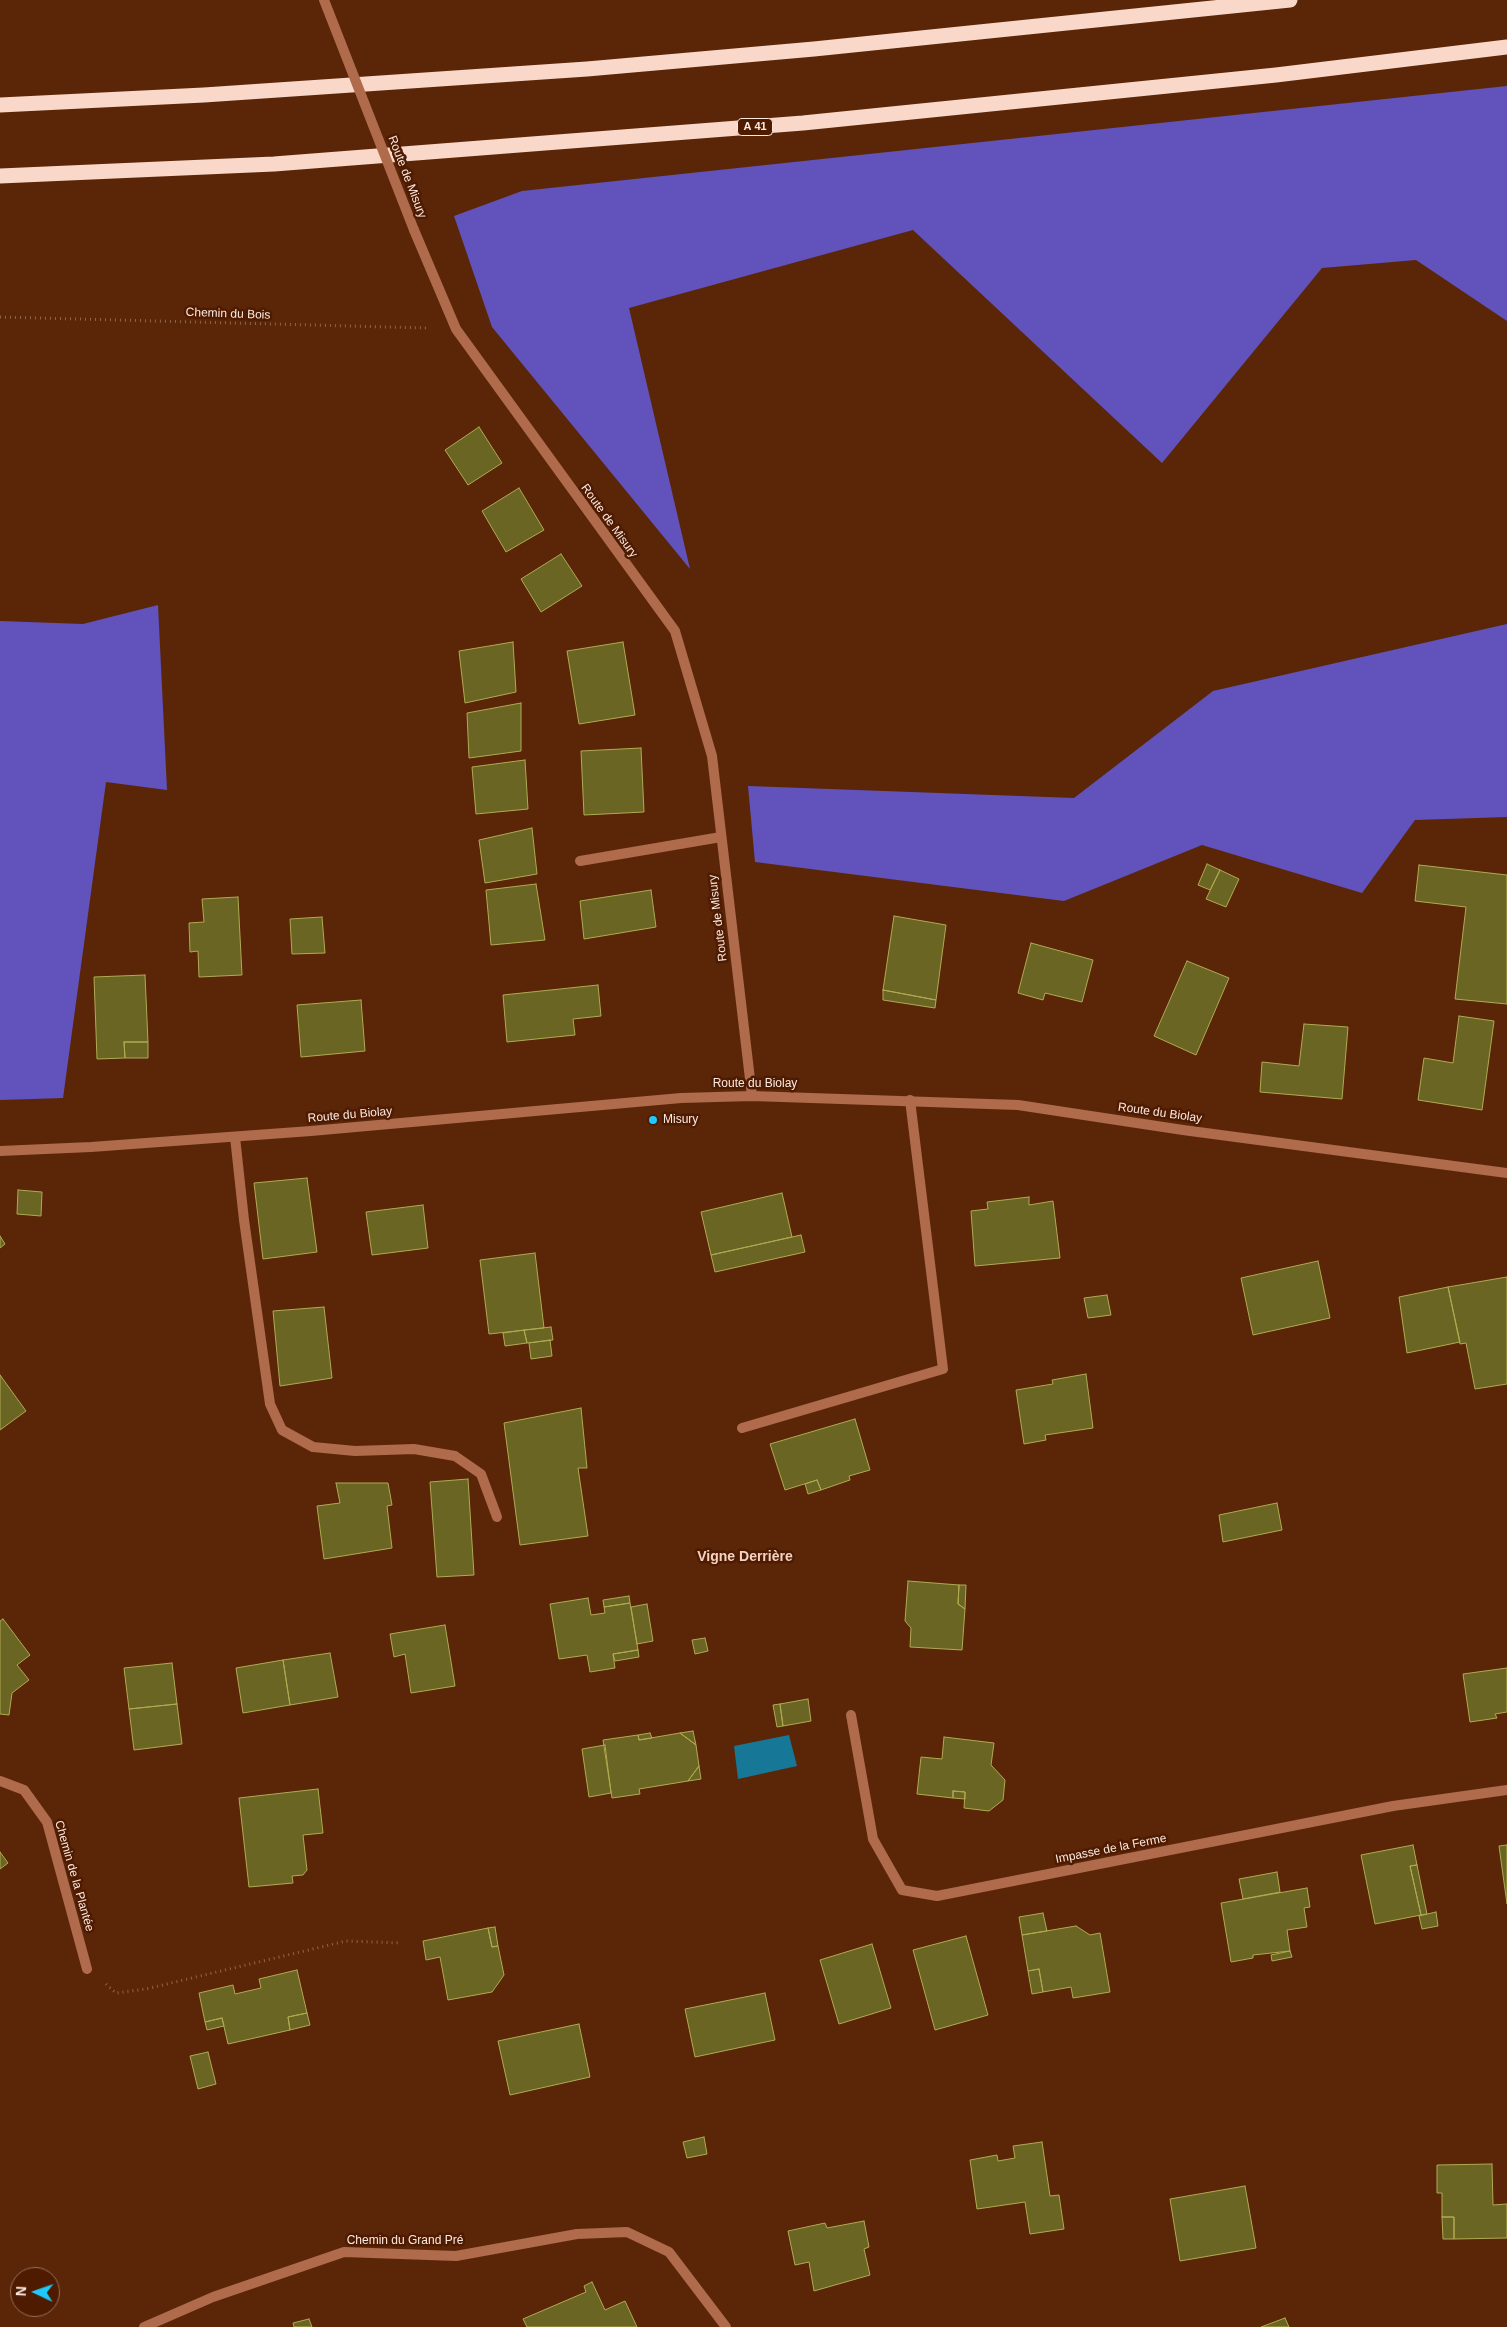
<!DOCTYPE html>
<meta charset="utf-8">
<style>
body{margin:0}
#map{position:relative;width:1507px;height:2327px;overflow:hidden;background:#5b2608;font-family:Helvetica,sans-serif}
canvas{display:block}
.north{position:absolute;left:10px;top:2267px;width:50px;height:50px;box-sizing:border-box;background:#4f1b00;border:1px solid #936d5a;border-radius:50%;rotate:273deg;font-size:14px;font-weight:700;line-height:20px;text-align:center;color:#fae9e1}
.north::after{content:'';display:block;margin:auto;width:18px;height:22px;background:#1ec9fd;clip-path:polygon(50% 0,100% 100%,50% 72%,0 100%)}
</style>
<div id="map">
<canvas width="1507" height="2327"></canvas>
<div class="north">N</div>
</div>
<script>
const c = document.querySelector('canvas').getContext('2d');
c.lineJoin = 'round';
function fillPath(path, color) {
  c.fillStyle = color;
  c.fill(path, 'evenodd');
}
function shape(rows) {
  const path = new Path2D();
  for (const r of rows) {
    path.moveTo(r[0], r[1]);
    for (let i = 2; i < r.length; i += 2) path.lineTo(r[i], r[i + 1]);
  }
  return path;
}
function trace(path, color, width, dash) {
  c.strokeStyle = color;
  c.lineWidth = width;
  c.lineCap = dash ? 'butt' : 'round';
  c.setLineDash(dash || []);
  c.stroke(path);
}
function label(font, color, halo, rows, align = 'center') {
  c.font = font + ' Helvetica,sans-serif';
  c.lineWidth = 5;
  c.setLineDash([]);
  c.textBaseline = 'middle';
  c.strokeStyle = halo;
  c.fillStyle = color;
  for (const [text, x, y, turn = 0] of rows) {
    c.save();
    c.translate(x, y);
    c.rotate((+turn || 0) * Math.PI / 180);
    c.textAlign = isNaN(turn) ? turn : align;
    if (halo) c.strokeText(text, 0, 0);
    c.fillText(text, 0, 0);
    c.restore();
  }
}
const forest = shape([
 [1507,86,1507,321,1416,260,1322,268,1162,463,913,230,629,308,690,569,492,327,454,216,522,191],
 [158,605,167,790,106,782,63,1098,0,1100,0,621,83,624],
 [1507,624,1507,817,1415,820,1362,893,1202,845,1064,901,755,862,748,786,1074,798,1213,691]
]);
const water = shape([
 [789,1735,797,1766,738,1779,734,1746]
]);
const building = shape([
 [479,427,502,463,468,485,445,450,479,427],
 [519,488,544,530,506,552,482,511,519,488],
 [561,554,582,586,541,612,521,579,561,554],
 [513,642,516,692,465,703,459,651,513,642],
 [623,642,635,715,579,724,567,651,623,642],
 [521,703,521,751,469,758,467,713,521,703],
 [641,748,644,812,584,815,581,751,641,748],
 [525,760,528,809,476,814,472,767,525,760],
 [532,828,537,874,485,883,479,840,532,828],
 [1207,864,1220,870,1210,890,1198,885,1207,864],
 [1419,865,1507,875,1507,1004,1455,999,1466,907,1415,901,1419,865],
 [1220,870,1239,879,1226,907,1206,899,1220,870],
 [536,884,545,940,491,945,486,890,536,884],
 [651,890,656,927,584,939,580,901,651,890],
 [238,897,242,975,199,977,198,951,190,952,189,923,204,922,202,899,238,897],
 [894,916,946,925,936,1000,883,990,894,916],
 [322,917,325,953,292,954,290,919,322,917],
 [1031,943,1093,960,1082,1002,1045,993,1043,1000,1018,993,1031,943],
 [1187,961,1229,978,1196,1055,1154,1036,1187,961],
 [145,975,148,1042,124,1042,125,1058,97,1059,94,977,145,975],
 [598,985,601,1016,573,1019,575,1035,507,1042,503,995,598,985],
 [883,990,936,1000,935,1008,883,1000,883,990],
 [361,1000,365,1051,301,1057,297,1005,361,1000],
 [1459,1016,1494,1021,1482,1110,1418,1100,1424,1058,1453,1063,1459,1016],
 [1304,1024,1348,1027,1342,1099,1260,1092,1262,1062,1299,1066,1304,1024],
 [124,1042,148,1042,148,1058,125,1058,124,1042],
 [307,1178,317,1252,263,1259,254,1183,307,1178],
 [18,1190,42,1192,41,1216,17,1214,18,1190],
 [782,1193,792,1237,711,1255,701,1212,782,1193],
 [1029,1197,1029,1205,1053,1201,1060,1258,975,1266,971,1211,988,1209,987,1202,1029,1197],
 [423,1205,428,1248,372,1255,366,1212,423,1205],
 [801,1235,805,1252,715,1272,711,1255,801,1235],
 [0,1236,5,1244,0,1248,0,1236],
 [535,1253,544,1328,489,1334,480,1260,535,1253],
 [1318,1261,1330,1318,1253,1335,1241,1278,1318,1261],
 [1507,1277,1507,1384,1475,1389,1466,1343,1460,1344,1448,1287,1507,1277],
 [1448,1287,1460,1342,1407,1353,1399,1297,1448,1287],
 [1107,1295,1111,1315,1088,1318,1084,1298,1107,1295],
 [324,1307,332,1378,280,1386,273,1311,324,1307],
 [551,1327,553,1340,527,1343,524,1330,551,1327],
 [524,1330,527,1343,505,1346,503,1333,524,1330],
 [550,1340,552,1356,531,1359,529,1343,550,1340],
 [1086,1374,1093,1428,1045,1435,1046,1440,1024,1444,1016,1390,1053,1384,1052,1380,1086,1374],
 [0,1375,26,1411,0,1430,0,1375],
 [581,1408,587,1468,578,1468,588,1536,520,1545,504,1423,581,1408],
 [855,1419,870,1470,849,1476,850,1480,821,1490,817,1480,785,1490,770,1444,855,1419],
 [468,1479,474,1575,437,1577,430,1482,468,1479],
 [817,1480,821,1490,808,1494,805,1484,817,1480],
 [336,1483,388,1483,392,1505,387,1506,392,1548,324,1559,317,1506,340,1503,336,1483],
 [1277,1503,1282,1530,1223,1542,1219,1515,1277,1503],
 [908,1581,959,1585,958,1604,965,1609,962,1650,910,1647,911,1628,905,1621,908,1581],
 [959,1585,966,1585,965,1609,958,1604,959,1585],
 [629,1596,630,1603,604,1607,603,1600,629,1596],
 [588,1598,591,1615,605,1613,604,1607,630,1603,638,1650,613,1654,615,1668,590,1672,587,1655,559,1659,550,1604,588,1598],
 [647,1604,653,1641,637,1644,631,1607,647,1604],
 [3,1619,30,1655,17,1665,29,1680,12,1693,9,1715,0,1714,0,1621,3,1619],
 [445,1625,455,1686,411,1693,405,1654,394,1657,390,1634,445,1625],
 [705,1638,708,1651,695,1654,692,1640,705,1638],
 [638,1650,639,1657,615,1661,613,1654,638,1650],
 [330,1653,338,1697,290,1705,283,1660,330,1653],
 [283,1660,290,1705,243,1713,236,1668,283,1660],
 [172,1663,177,1704,129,1709,124,1668,172,1663],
 [1507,1668,1507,1712,1495,1714,1497,1718,1470,1722,1463,1674,1507,1668],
 [808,1699,811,1721,783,1726,780,1704,808,1699],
 [177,1704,182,1744,134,1750,129,1709,177,1704],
 [780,1704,783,1726,777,1727,773,1705,780,1704],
 [693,1731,696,1745,680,1733,693,1731],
 [650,1733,652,1738,639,1740,638,1735,650,1733],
 [680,1733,696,1745,699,1766,688,1781,639,1789,640,1794,612,1798,603,1740,638,1735,639,1740,680,1733],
 [944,1737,994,1743,991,1765,1005,1780,1003,1800,989,1811,964,1808,965,1792,953,1791,953,1798,917,1794,921,1757,942,1759,944,1737],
 [605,1745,611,1793,589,1797,582,1749,605,1745],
 [699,1766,701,1779,688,1781,699,1766],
 [318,1789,323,1833,303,1835,307,1870,303,1875,292,1876,293,1883,249,1887,239,1798,318,1789],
 [953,1791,965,1792,965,1799,953,1798,953,1791],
 [1413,1845,1417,1865,1410,1866,1421,1915,1375,1924,1361,1855,1413,1845],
 [1507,1845,1507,1904,1499,1846,1507,1845],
 [0,1852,8,1863,0,1869,0,1852],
 [1417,1865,1427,1914,1421,1915,1410,1866,1417,1865],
 [1277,1872,1280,1892,1243,1899,1239,1879,1277,1872],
 [1307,1888,1310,1907,1304,1908,1307,1927,1287,1930,1290,1951,1253,1955,1253,1958,1231,1962,1221,1903,1307,1888],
 [1436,1912,1438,1926,1422,1929,1419,1916,1436,1912],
 [1043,1913,1047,1931,1022,1935,1019,1917,1043,1913],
 [1076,1926,1090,1935,1100,1933,1110,1992,1073,1998,1071,1987,1043,1992,1039,1969,1028,1971,1022,1935,1076,1926],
 [495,1927,498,1946,492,1947,488,1928,495,1927],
 [488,1928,492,1947,498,1946,504,1975,492,1992,448,2000,440,1957,426,1960,423,1941,488,1928],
 [966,1936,988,2015,935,2030,913,1950,966,1936],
 [872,1944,891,2008,839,2024,820,1960,872,1944],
 [1290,1951,1292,1957,1272,1961,1271,1955,1290,1951],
 [1039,1969,1043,1992,1032,1994,1028,1971,1039,1969],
 [297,1970,307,2013,288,2017,290,2030,228,2044,222,2018,205,2022,199,1993,233,1985,235,1994,261,1988,259,1979,297,1970],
 [765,1993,775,2040,695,2057,685,2009,765,1993],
 [307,2013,310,2025,290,2030,288,2017,307,2013],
 [222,2018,224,2026,207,2030,205,2022,222,2018],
 [579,2024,590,2077,510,2095,498,2041,579,2024],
 [208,2052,216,2084,198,2089,190,2056,208,2052],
 [704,2137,707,2154,687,2158,683,2142,704,2137],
 [1042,2142,1050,2196,1059,2195,1064,2229,1030,2234,1025,2202,977,2209,970,2160,997,2155,998,2161,1015,2158,1013,2146,1042,2142],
 [1492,2164,1493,2205,1507,2204,1507,2238,1454,2239,1454,2217,1442,2217,1442,2193,1437,2193,1437,2165,1492,2164],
 [1245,2186,1256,2248,1180,2261,1170,2199,1245,2186],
 [1442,2217,1454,2217,1454,2239,1443,2239,1442,2217],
 [864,2221,869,2247,864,2249,870,2275,814,2291,809,2262,795,2265,788,2231,825,2223,827,2228,864,2221],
 [592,2282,605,2310,625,2301,637,2327,527,2327,523,2319,586,2292,584,2286,592,2282],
 [1285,2318,1289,2327,1261,2327,1285,2318],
 [309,2319,312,2327,294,2327,293,2323,309,2319]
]);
const path = shape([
 [0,317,428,328],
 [106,1984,116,1993,146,1989,346,1941,401,1943]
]);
const service = shape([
 [580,861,721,837],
 [235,1137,244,1220,270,1404,282,1430,313,1447,355,1451,414,1449,455,1456,481,1474,497,1517]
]);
const minor = shape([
 [414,230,456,329,675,631,712,756,752,1096],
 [742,1428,943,1369,910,1100],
 [851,1715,873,1839,902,1890,937,1896,1393,1806,1507,1790],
 [0,1781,24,1790,47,1822,87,1969],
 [144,2327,213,2297,344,2252,456,2256,577,2234,627,2232,669,2252,726,2327]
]);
const tertiary = shape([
 [0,1151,91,1147,311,1131,681,1098,752,1096,1018,1105,1183,1130,1507,1173]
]);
const motorway = shape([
 [0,105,204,95,587,69,814,49,1290,0],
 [0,176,274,164,803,123,1276,75,1507,47]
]);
const minorBridge = shape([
 [324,0,414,230]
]);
const markers = [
 [653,1120,5,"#1ec9fd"]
];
const shields = [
 [755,127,35]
];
const shieldNames = [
 ["A 41",755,127]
];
const streetNames = [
 ["Route de Misury",407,177,69],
 ["Chemin du Bois",228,314,2],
 ["Route de Misury",609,521,54],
 ["Route de Misury",718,918,-97],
 ["Route du Biolay",755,1084],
 ["Route du Biolay",1160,1113,8],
 ["Route du Biolay",350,1115,-5],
 ["Impasse de la Ferme",1111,1849,-11],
 ["Chemin de la Plantée",74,1876,74],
 ["Chemin du Grand Pré",405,2241]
];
const poiNames = [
 ["Misury",663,1120]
];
const neighbourhoodNames = [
 ["Vigne Derrière",745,1557]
];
fillPath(forest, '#6153bb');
fillPath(water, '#177796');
fillPath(building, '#6a6522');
trace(building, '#b0aa54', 1);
trace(path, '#8e644d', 3, [1, 4]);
trace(service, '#af6b4b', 10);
trace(minor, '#af6b4b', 10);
trace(tertiary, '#af6b4b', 10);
trace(motorway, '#fad8c9', 15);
trace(minorBridge, '#af6b4b', 10);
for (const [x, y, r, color] of markers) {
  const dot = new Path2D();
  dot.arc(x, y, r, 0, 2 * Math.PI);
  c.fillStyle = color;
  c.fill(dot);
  trace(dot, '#4f1b00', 2);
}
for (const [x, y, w] of shields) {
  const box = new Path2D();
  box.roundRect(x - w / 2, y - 8.5, w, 17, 4);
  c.fillStyle = '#4f1b00';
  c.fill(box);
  trace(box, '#fae9e1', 1);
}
label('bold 11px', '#fae9e1', null, shieldNames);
label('12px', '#fae9e1', '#4f1b00', streetNames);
label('12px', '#fae9e1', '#4f1b00', poiNames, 'left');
label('bold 14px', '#f4d2c2', '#4f1b00', neighbourhoodNames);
</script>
